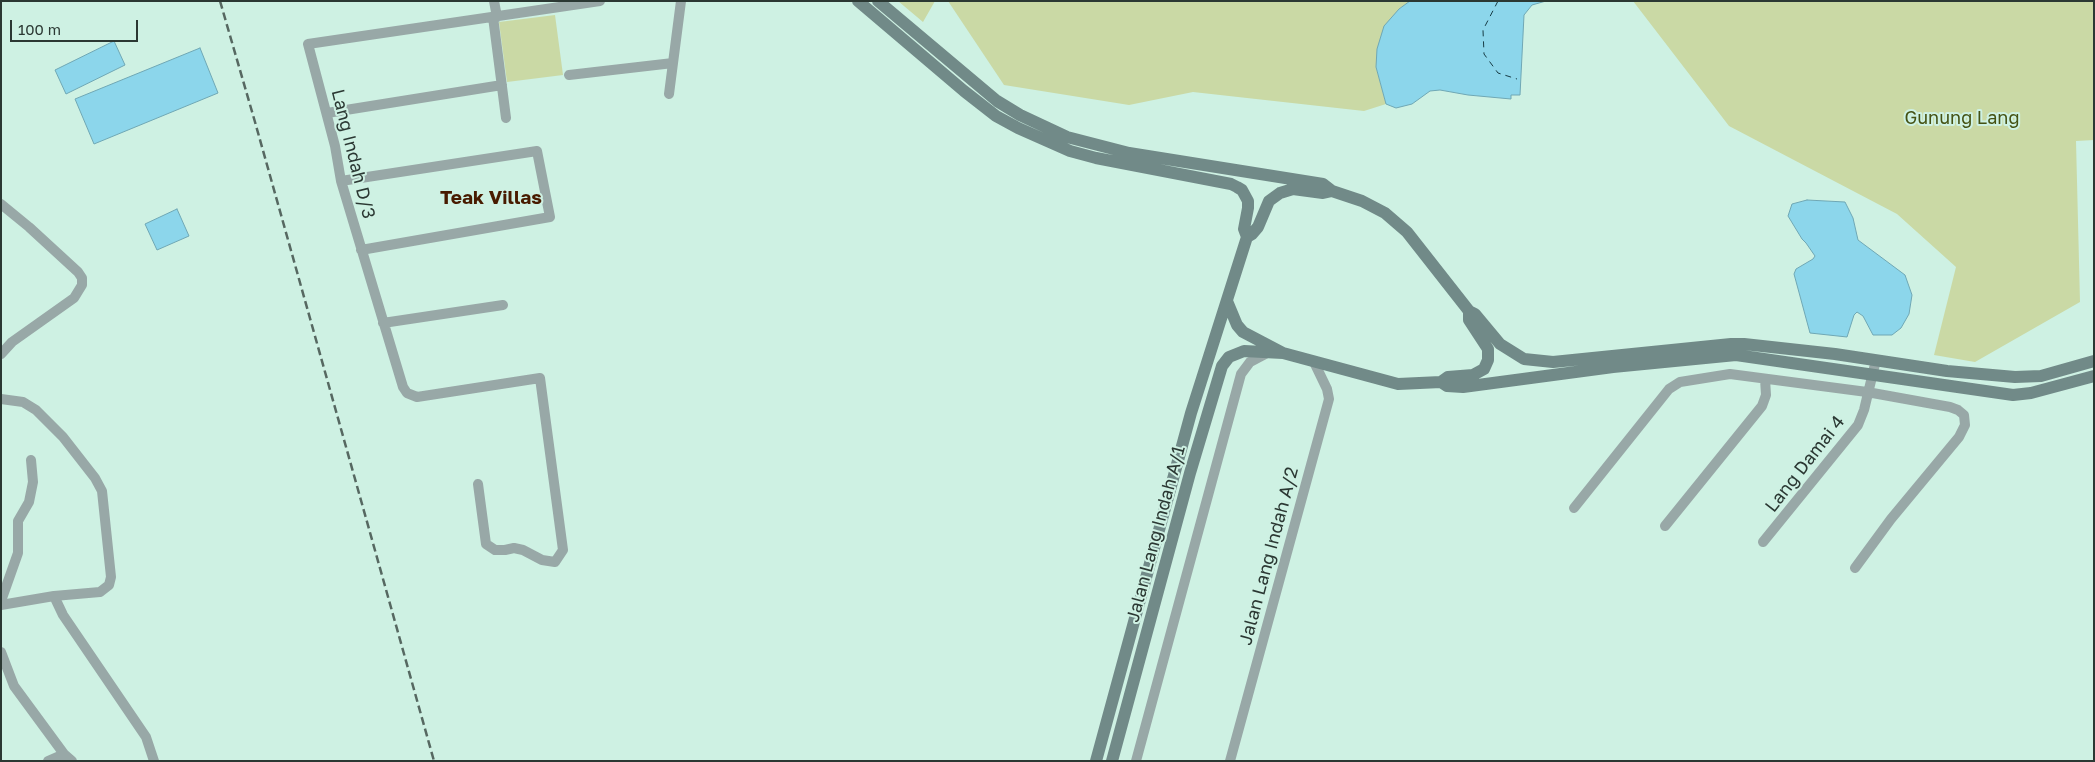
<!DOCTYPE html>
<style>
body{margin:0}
#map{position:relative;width:2095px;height:762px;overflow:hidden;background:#cef1e3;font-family:"Golos Text",sans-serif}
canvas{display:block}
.frame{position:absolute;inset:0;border:2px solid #2b3833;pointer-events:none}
.scale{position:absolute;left:10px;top:20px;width:128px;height:22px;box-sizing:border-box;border:2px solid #2b3833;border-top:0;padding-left:6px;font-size:15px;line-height:18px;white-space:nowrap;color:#2b3833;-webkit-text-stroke:4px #cef1e3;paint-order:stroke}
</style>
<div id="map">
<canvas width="2095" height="762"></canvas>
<div class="frame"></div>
<div class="scale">100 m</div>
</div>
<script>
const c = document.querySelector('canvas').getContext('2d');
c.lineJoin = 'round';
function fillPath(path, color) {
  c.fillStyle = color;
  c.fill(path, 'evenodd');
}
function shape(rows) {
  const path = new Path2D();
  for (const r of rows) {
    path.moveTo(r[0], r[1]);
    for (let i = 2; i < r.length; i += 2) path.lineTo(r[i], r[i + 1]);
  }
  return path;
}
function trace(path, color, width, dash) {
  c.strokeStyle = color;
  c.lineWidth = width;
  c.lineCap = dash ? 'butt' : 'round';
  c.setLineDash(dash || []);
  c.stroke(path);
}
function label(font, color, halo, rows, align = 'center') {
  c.font = font + ' "Golos Text",sans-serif';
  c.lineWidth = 4;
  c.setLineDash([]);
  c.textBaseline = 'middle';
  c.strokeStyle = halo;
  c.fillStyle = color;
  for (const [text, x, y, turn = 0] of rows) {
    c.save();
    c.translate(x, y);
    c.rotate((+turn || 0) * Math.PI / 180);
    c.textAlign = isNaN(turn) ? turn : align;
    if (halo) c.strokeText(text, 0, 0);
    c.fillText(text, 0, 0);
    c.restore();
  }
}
const green = shape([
 [898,1,935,1,923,22],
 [948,1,1410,1,1399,9,1376,67,1386,104,1364,111,1193,92,1129,105,1004,85],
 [1633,1,2094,1,2094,140,2076,141,2080,302,1975,362,1934,355,1956,267,1897,214,1729,126],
 [555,15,563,75,507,82,499,22]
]);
const water = shape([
 [1410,1,1546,1,1532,5,1524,15,1520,95,1511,95,1511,99,1468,95,1440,90,1430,91,1412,104,1396,108,1386,104,1376,67,1377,49,1384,26,1399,9,1410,1],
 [114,41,125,65,66,94,55,70,114,41],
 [200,48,218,93,94,144,75,99,200,48],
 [1807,200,1845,202,1853,218,1858,240,1905,275,1912,295,1909,314,1901,328,1892,335,1873,335,1863,316,1857,312,1854,315,1847,337,1810,333,1794,274,1796,269,1813,259,1815,256,1806,243,1802,239,1788,216,1792,204,1807,200],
 [177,209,189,236,157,250,145,224,177,209]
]);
const ferry = shape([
 [1498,1,1483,30,1484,54,1498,73,1517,79]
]);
const street = shape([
 [494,1,497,17],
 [493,17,506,118],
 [569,75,673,63],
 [669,94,681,1],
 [327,113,502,85],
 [341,181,537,151,550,217,361,250],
 [1,204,29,227,78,272,82,278,82,285,74,298,12,342,1,354],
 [383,323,503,305],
 [1,399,23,402,36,410,63,437,95,478,102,491,111,577,109,585,100,592,54,596,1,605],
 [478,484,486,544,495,550,505,550,514,548,523,550,542,560,555,562,563,550,540,378,417,397,407,393,403,387,341,181,335,146,308,44,600,1],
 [1574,508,1669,389,1680,382,1730,374,1867,392,1950,407,1958,410,1964,415,1965,425,1959,437,1891,519,1855,568],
 [1665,526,1762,406,1766,395,1765,379],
 [1763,542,1858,425,1864,410,1876,360],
 [54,596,63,615,146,737,154,761],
 [1,601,18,553,18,521,29,502,33,482,31,460],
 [1,652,14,686,64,754,72,761],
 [48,761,64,754],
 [1136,761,1241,374,1250,362,1267,353],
 [1230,761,1329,399,1327,389,1314,362]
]);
const secondary = shape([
 [858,1,964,91,996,116,1018,128,1070,151,1096,158,1231,184,1237,187,1242,190,1248,201,1248,208,1244,229,1247,237],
 [878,1,997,101,1020,115,1067,137,1129,153,1323,184,1332,191,1362,201,1385,213,1407,232,1469,311,1475,314,1500,344,1524,359,1553,362,1731,344,1744,344,1835,354,1947,371,2015,377,2041,376,2094,361],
 [1227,301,1237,325,1243,332,1283,353,1398,384,1441,382,1448,377,1473,375,1484,369,1488,360,1488,349,1469,320,1469,311],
 [1441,382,1447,386,1463,387,1613,367,1736,355,2013,395,2031,393,2094,376],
 [1096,761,1191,413,1247,237,1252,234,1258,227,1269,201,1280,193,1293,189,1323,193,1332,191],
 [1112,761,1190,473,1222,366,1229,357,1244,351,1283,353]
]);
const rail = shape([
 [220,1,255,122,434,761]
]);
const parkNames = [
 ["Gunung Lang",1962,118]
];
const streetNames = [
 ["Lang Indah D/3",353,154,76],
 ["Lang Damai 4",1805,464,-52],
 ["Jalan Lang Indah A/1",1156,534,-75],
 ["Jalan Lang Indah A/2",1269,556,-75]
];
const neighbourhoodNames = [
 ["Teak Villas",491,198]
];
fillPath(green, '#cad9a5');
fillPath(water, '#8cd6eb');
trace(water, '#6fa7b4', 1);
trace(ferry, '#183c45', 1, [6, 5]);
trace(street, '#98a8a7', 10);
trace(secondary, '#718a88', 12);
trace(rail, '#566861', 2.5, [8, 4]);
label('18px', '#445112', '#cef1e3', parkNames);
label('18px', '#2b3833', '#cef1e3', streetNames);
label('bold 19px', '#481b00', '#cef1e3', neighbourhoodNames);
</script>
